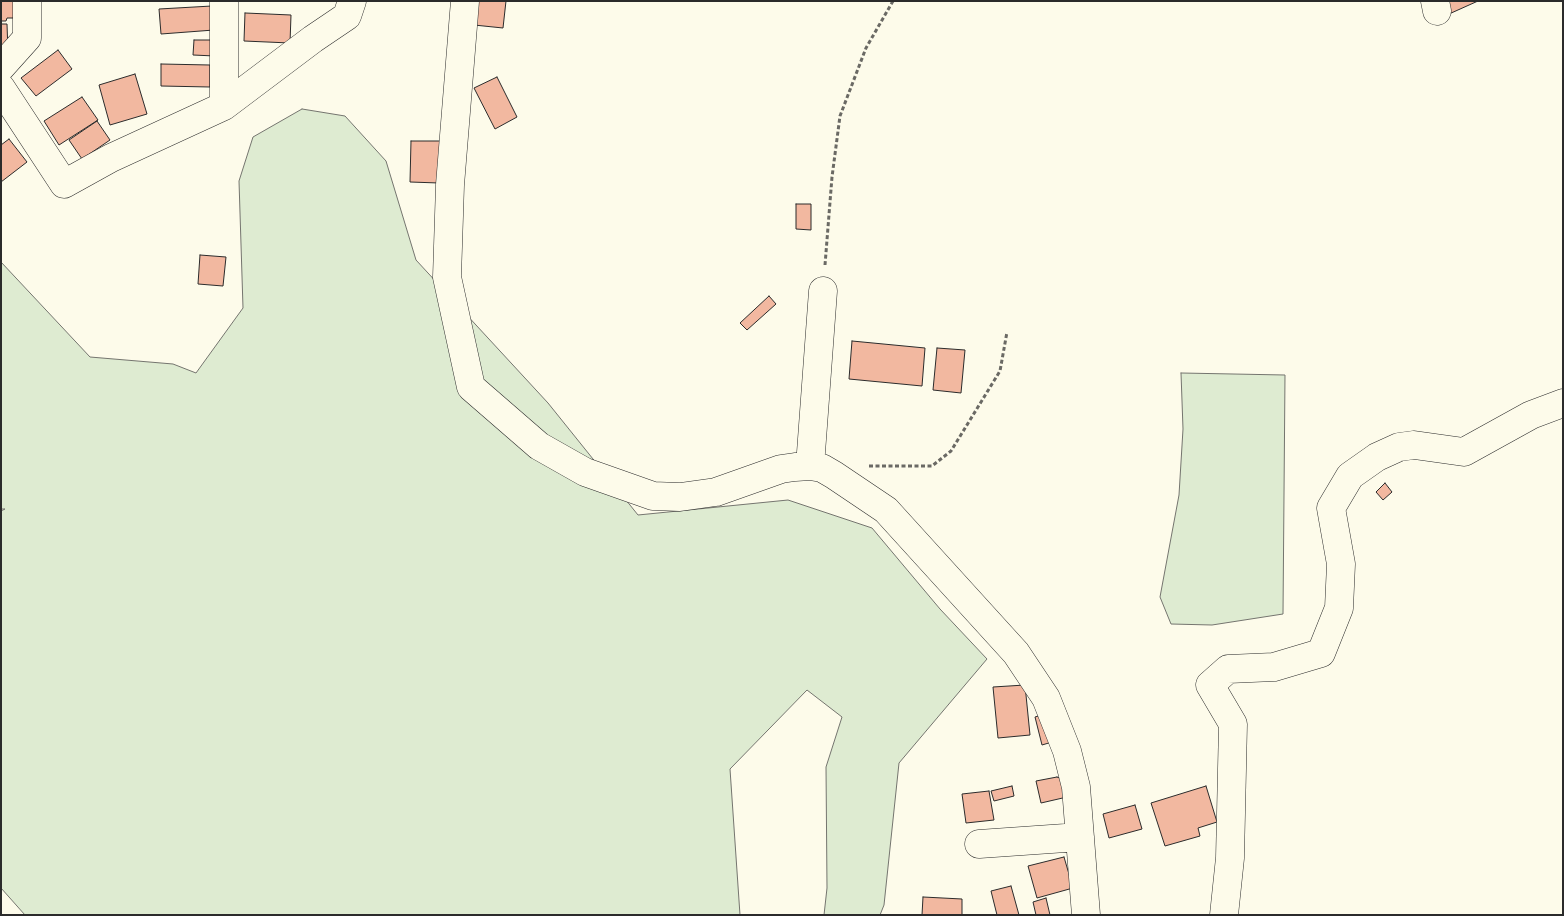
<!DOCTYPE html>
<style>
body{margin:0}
#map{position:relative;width:1564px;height:916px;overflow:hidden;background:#fdfbea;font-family:Arial,sans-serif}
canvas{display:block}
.frame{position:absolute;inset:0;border:2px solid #2b2b2b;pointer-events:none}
</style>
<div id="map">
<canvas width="1564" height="916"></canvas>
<div class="frame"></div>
</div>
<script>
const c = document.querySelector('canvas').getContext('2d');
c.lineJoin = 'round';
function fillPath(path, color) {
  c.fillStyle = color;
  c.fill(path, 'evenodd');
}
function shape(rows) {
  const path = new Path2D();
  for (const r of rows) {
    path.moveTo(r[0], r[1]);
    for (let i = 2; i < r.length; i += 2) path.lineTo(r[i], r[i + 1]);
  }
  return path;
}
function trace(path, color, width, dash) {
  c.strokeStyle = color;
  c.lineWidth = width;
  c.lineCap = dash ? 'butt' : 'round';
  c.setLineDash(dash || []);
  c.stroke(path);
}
const green = shape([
 [302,109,345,116,386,161,416,260,548,403,638,515,788,500,872,528,940,609,987,659,899,763,884,905,880,915,824,915,827,888,826,767,842,717,807,690,730,769,740,915,25,915,1,888,1,511,5,509,1,509,1,262,90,357,173,364,196,373,243,308,239,181,253,137,302,109],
 [1181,373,1285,375,1283,614,1212,625,1171,624,1160,597,1179,495,1183,429,1181,373]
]);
const building = shape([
 [1,1,17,1,16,18,7,18,6,21,1,21,1,1],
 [476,1,506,1,503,28,474,25,476,1],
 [1444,1,1478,1,1449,14,1444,1],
 [212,6,214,30,161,34,159,9,212,6],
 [245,13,291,15,290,43,244,41,245,13],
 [1,24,7,24,8,52,1,53,1,24],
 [194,40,216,40,215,56,193,55,194,40],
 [58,50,72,69,36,96,21,78,58,50],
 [161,64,210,65,210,87,161,86,161,64],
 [135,74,147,114,110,125,99,85,135,74],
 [497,77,517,117,495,129,474,88,497,77],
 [82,97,98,120,59,145,44,121,82,97],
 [97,121,110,140,82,159,69,140,97,121],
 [9,139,27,162,1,182,1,145,9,139],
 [411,141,440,141,439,183,410,182,411,141],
 [796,204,811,204,811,230,796,229,796,204],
 [200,255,226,257,223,286,198,284,200,255],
 [769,296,776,304,747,330,740,323,769,296],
 [852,341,925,348,922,386,849,379,852,341],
 [937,348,965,350,961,393,933,390,937,348],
 [1385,483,1392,492,1383,500,1376,492,1385,483],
 [1025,685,1030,735,998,738,993,687,1025,685],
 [1045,714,1052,742,1042,745,1035,717,1045,714],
 [1057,777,1064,780,1067,797,1041,803,1036,781,1057,777],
 [1012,786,1014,796,994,801,991,791,1012,786],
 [1206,786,1217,822,1198,828,1200,836,1165,846,1151,803,1206,786],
 [989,791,994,820,966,823,962,794,989,791],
 [1135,805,1142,829,1109,838,1103,814,1135,805],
 [1064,857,1073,888,1037,898,1028,866,1064,857],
 [1011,886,1019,915,997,915,991,891,1011,886],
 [923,897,962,899,962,915,922,915,923,897],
 [1046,898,1050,915,1036,915,1033,902,1046,898]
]);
const path = shape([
 [825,265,832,177,840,116,866,48,893,1],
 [869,466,932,466,951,451,1000,371,1007,332]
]);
const minor = shape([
 [465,1,450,185,447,277,471,387,539,446,585,472,653,496,680,497,716,492,781,469,795,467,810,466,822,468,834,475,886,510,1016,653,1046,698,1067,751,1076,787,1086,915],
 [1435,1,1437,11],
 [1,67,27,38,27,1],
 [1,88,64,184,111,158,224,106,313,39,347,16,352,1],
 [224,106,224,1],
 [810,466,823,291],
 [979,844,1080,837],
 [1224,915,1230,858,1233,724,1210,685,1228,669,1274,667,1321,653,1339,608,1341,564,1331,508,1350,476,1377,457,1399,447,1414,445,1464,452,1531,415,1563,403]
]);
fillPath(green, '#deebd1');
trace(green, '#74746e', 1);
fillPath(building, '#f2b8a0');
trace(building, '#2b2b2b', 1);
trace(minor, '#2b2b2b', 29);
trace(path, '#6a6964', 3, [4, 2.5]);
trace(minor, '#fdfbea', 28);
</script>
